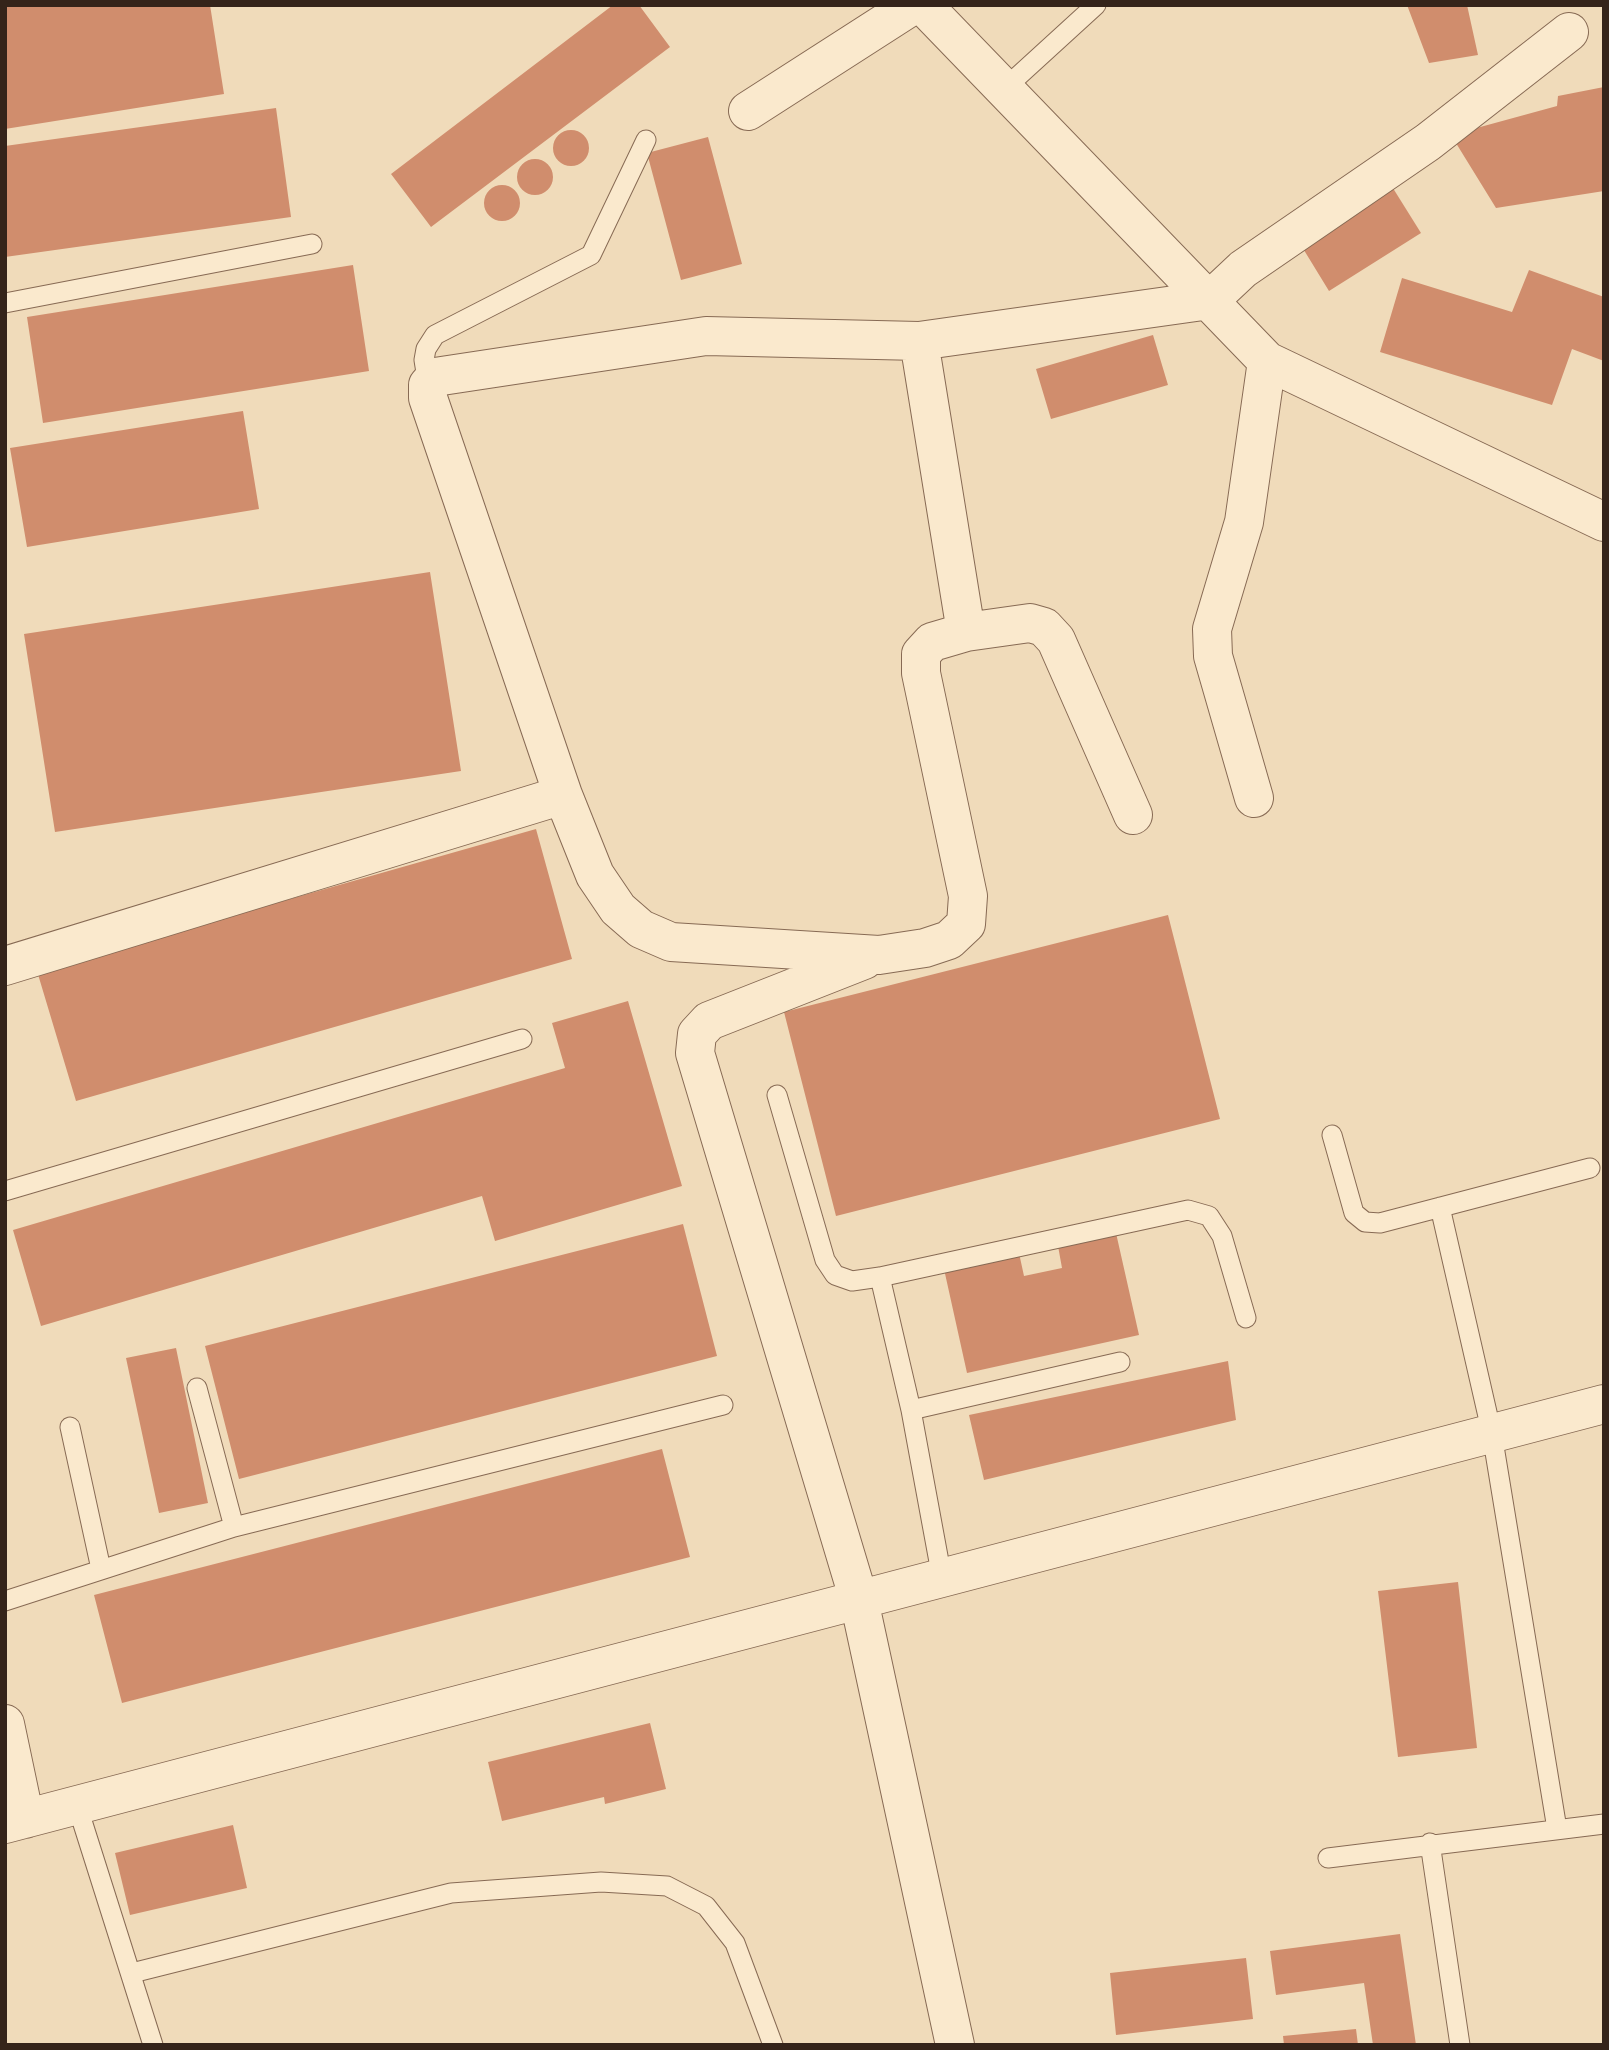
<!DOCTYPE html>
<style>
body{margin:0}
#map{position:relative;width:1609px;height:2050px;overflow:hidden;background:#f0dbba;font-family:"Playfair Display",serif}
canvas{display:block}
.frame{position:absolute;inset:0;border:7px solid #35241a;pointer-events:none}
</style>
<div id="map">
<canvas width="1609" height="2050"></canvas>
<div class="frame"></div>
</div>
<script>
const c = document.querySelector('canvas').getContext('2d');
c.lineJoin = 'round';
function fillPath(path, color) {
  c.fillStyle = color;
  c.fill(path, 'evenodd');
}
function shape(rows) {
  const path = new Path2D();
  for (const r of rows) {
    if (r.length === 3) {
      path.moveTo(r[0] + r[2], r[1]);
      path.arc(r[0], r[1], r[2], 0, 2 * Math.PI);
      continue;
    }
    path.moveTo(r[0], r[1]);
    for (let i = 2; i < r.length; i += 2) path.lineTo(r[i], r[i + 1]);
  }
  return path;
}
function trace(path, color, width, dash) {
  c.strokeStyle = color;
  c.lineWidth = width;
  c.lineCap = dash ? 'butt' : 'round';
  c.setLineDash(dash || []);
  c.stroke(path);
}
const building = shape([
 [5,5,210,5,224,94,5,129],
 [613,5,639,5,670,47,431,227,391,174],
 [1407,5,1467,5,1478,55,1429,63],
 [1604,87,1604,191,1496,208,1451,135,1557,106,1558,96],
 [276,108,291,217,5,257,5,146],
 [571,148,18],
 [708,137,742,264,681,280,647,153],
 [535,177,18],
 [1391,185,1421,233,1329,291,1299,242],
 [502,203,18],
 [353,265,369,371,43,423,27,317],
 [1529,270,1604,297,1604,361,1572,349,1552,405,1380,352,1402,278,1512,312],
 [1153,335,1168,385,1051,419,1036,369],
 [243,411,259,509,27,547,10,448],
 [430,572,461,771,55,832,24,634],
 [536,829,572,959,76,1101,37,971],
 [1168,915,1220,1119,836,1216,784,1012],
 [628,1001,682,1186,495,1241,482,1196,41,1326,13,1230,565,1068,552,1023],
 [683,1224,717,1356,239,1479,205,1346],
 [1116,1233,1139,1335,967,1373,944,1269,1019,1253,1024,1276,1062,1268,1058,1246],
 [176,1348,208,1503,159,1513,126,1358],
 [1228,1361,1236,1420,984,1480,969,1415],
 [662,1449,690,1557,122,1703,94,1595],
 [1458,1582,1477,1748,1398,1757,1378,1591],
 [650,1723,666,1789,605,1804,604,1797,502,1821,488,1762],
 [233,1825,247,1888,130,1915,115,1853],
 [1400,1934,1416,2045,1373,2045,1364,1983,1276,1995,1270,1951],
 [1246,1958,1253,2019,1116,2035,1110,1973],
 [1356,2029,1358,2045,1284,2045,1283,2036]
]);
const service = shape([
 [1004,89,1096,5],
 [5,303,312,244],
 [428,385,424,360,426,349,435,335,591,255,646,140],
 [777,1095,825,1260,835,1275,852,1281,880,1277,1188,1210,1209,1216,1222,1236,1246,1318],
 [1332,1135,1354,1213,1365,1222,1380,1223,1590,1168],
 [5,1191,522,1039],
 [1440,1207,1492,1434,1557,1829],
 [880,1277,911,1410,942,1578],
 [197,1388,234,1527],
 [911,1410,1120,1362],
 [70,1427,101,1569],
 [5,1601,234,1527,723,1405],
 [77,1805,153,2045],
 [1430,1843,1460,2045],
 [1328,1858,1604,1824],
 [132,1973,451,1893,601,1882,667,1886,706,1906,735,1943,773,2045]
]);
const minor = shape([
 [923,5,1267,361,1604,522],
 [748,111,913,5],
 [919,341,966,632,932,642,921,654,921,673,968,896,966,924,949,940,925,948,879,955,671,942,641,929,618,909,595,875,563,795,428,398,428,385,435,377,706,336,919,341,1210,300,1243,269,1428,142,1569,32],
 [966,632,1030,623,1044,627,1056,640,1133,815],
 [1254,798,1213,656,1212,629,1244,522,1267,361],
 [864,960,709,1021,697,1034,695,1053,859,1600,955,2045],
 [5,966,563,795],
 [5,1724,25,1819],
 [5,1824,1604,1404]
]);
fillPath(building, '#d08d6d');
trace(service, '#876a54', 21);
trace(minor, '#876a54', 40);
trace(service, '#fae9cd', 19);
trace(minor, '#fae9cd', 38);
</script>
